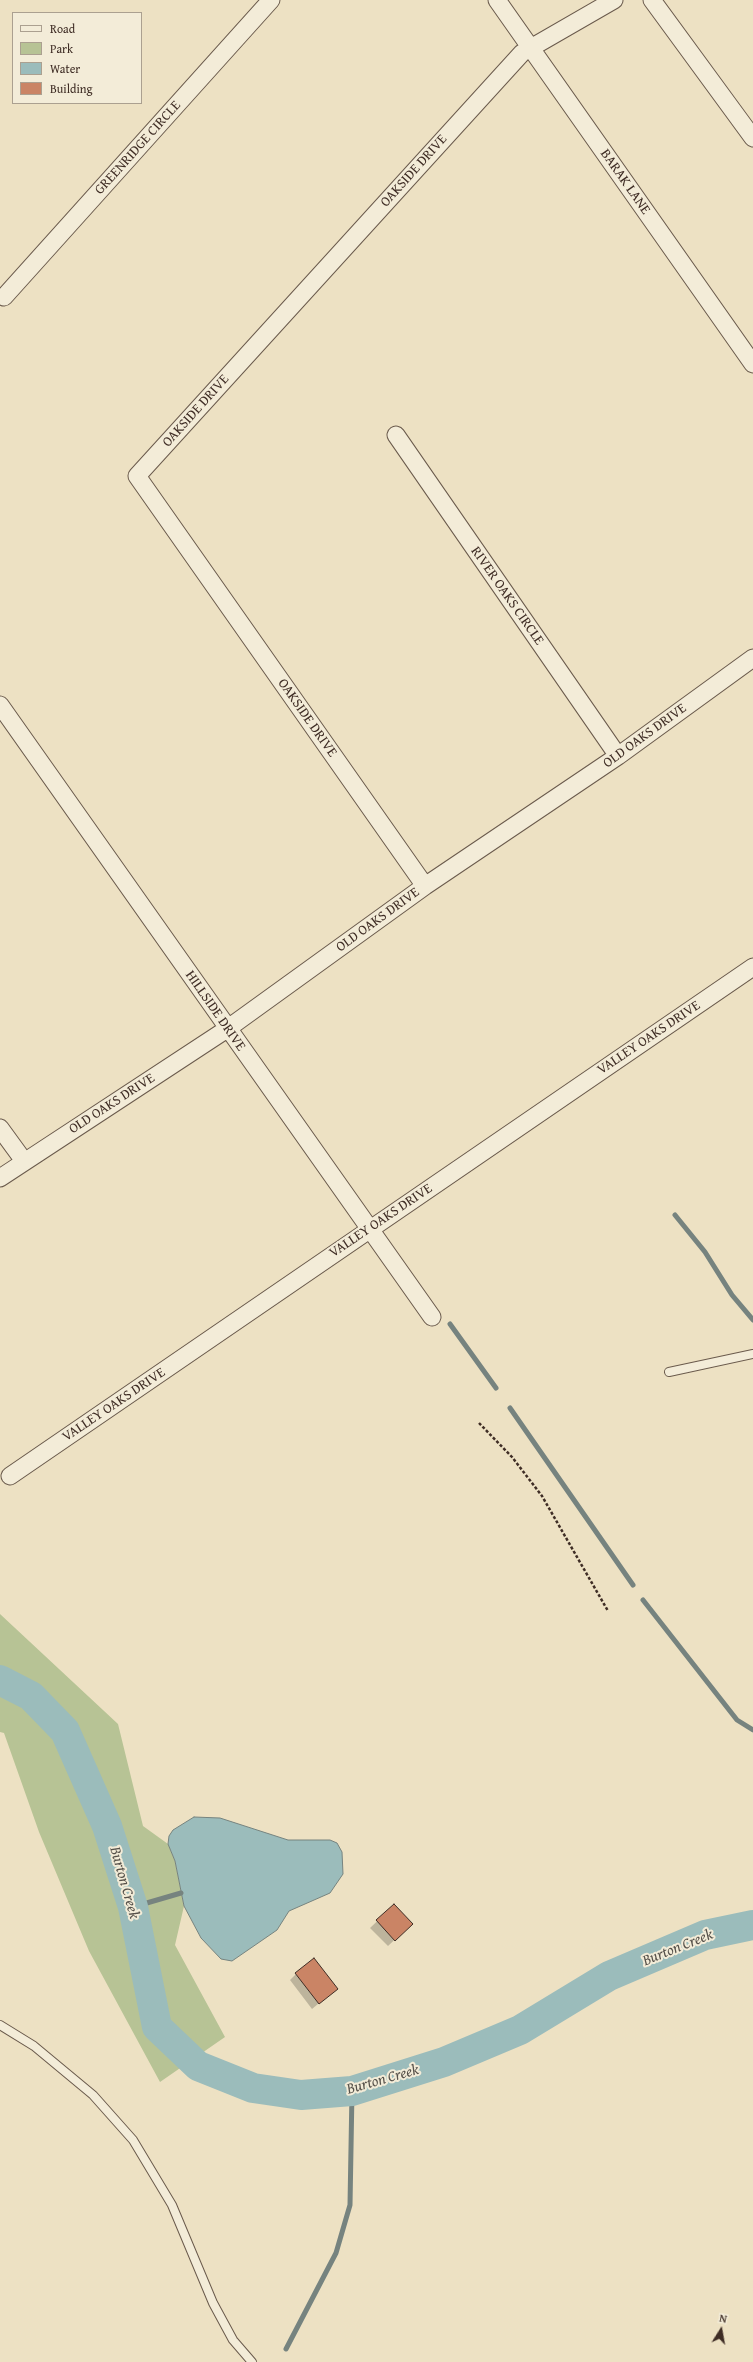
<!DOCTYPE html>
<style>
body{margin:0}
#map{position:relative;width:753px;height:2362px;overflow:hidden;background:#ede1c3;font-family:"Gentium Book Plus",serif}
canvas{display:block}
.legend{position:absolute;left:12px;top:12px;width:130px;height:92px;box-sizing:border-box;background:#f3ecd8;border:1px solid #aba090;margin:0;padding:5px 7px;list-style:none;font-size:12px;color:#3f2d25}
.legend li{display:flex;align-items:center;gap:8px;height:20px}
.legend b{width:20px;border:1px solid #aba090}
.north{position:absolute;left:701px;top:2310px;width:40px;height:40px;-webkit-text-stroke:3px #f3ecd8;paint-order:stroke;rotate:11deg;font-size:11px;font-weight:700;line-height:16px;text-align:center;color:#3f2d25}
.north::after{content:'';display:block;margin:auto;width:14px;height:18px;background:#3f2d25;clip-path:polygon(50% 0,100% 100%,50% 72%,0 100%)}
</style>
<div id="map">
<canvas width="753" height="2362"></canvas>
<ul class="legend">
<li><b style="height:5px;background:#f3ecd8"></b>Road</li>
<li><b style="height:11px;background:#b7c395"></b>Park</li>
<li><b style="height:11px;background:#9bbcbb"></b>Water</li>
<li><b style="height:11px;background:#ca8465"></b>Building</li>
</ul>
<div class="north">N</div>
</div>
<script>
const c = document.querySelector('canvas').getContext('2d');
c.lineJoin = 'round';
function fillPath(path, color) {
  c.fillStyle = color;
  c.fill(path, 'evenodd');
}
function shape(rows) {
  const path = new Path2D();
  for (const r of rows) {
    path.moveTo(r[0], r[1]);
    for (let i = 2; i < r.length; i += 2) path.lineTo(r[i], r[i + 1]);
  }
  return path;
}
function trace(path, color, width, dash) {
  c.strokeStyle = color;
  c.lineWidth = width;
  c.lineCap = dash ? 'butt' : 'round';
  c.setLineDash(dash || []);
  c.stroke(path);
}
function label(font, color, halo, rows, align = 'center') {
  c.font = font + ' "Gentium Book Plus",serif';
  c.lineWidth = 4;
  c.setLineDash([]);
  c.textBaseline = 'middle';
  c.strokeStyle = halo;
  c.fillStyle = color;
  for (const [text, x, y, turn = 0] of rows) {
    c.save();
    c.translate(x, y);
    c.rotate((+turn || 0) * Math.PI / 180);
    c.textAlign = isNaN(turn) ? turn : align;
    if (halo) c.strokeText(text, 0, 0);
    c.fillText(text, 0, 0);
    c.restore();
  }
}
const green = shape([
 [0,1614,118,1724,143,1826,168,1844,175,1861,184,1906,175,1945,225,2037,160,2082,89,1951,39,1832,4,1733,0,1732]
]);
const water = shape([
 [194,1817,220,1818,288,1840,330,1840,337,1843,342,1852,343,1874,330,1893,289,1911,277,1930,232,1961,221,1959,201,1938,184,1906,175,1861,168,1844,169,1836,173,1830,194,1817]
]);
const shadow = shape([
 [394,1905,405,1930,388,1946,370,1928],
 [296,1974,336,1989,312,2009,290,1980]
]);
const stream = shape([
 [675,1215,705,1252,732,1295,753,1320],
 [450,1324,496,1388],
 [510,1408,633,1585],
 [643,1600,737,1720,753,1730],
 [133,1907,181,1893],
 [286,2349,336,2253,350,2205,352,2091]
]);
const river = shape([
 [0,1680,31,1696,65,1731,107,1826,133,1907,157,2027,198,2066,253,2088,301,2095,352,2091,444,2062,520,2030,609,1976,705,1935,753,1925]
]);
const building = shape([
 [394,1904,413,1924,395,1941,376,1920,394,1904],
 [314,1958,338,1989,319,2004,295,1973,314,1958]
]);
const path = shape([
 [479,1423,512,1457,542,1496,608,1611]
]);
const service = shape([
 [669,1372,753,1354],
 [0,2025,34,2046,93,2095,133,2140,172,2205,213,2303,233,2340,252,2362]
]);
const minor = shape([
 [497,0,753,364],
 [652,0,753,138],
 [4,297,271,0],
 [396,435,618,756],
 [0,705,432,1317],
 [425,886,137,476,522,53,614,0],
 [0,1128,24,1161],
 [0,1178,227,1029,425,886,618,756,753,658],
 [10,1476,753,967]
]);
const streetNames = [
 ["GREENRIDGE CIRCLE",138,148,-48],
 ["OAKSIDE DRIVE",414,171,-48],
 ["BARAK LANE",625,182,55],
 ["OAKSIDE DRIVE",196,411,-48],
 ["RIVER OAKS CIRCLE",507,596,55],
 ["OAKSIDE DRIVE",307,718,55],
 ["OLD OAKS DRIVE",645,736,-36],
 ["OLD OAKS DRIVE",378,920,-36],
 ["HILLSIDE DRIVE",215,1011,55],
 ["VALLEY OAKS DRIVE",649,1038,-34],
 ["OLD OAKS DRIVE",112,1104,-33],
 ["VALLEY OAKS DRIVE",381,1221,-34],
 ["VALLEY OAKS DRIVE",114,1405,-34]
];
const waterNames = [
 ["Burton Creek",124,1883,74],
 ["Burton Creek",678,1948,-22],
 ["Burton Creek",383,2080,-16]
];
fillPath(green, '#b7c395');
fillPath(water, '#9bbcbb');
trace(water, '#76837f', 1);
fillPath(shadow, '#0003');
trace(stream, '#76837f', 5);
trace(river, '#9bbcbb', 30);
fillPath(building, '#ca8465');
trace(building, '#3f2d25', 1);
trace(service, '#6a5a4c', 10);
trace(minor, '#6a5a4c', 19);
trace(path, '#3f2d25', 2.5, [3, 2]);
trace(service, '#f3ecd8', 8);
trace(minor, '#f3ecd8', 17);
label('14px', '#3f2d25', '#f3ecd8', streetNames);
label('italic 15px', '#56514a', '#f3ecd8', waterNames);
</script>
